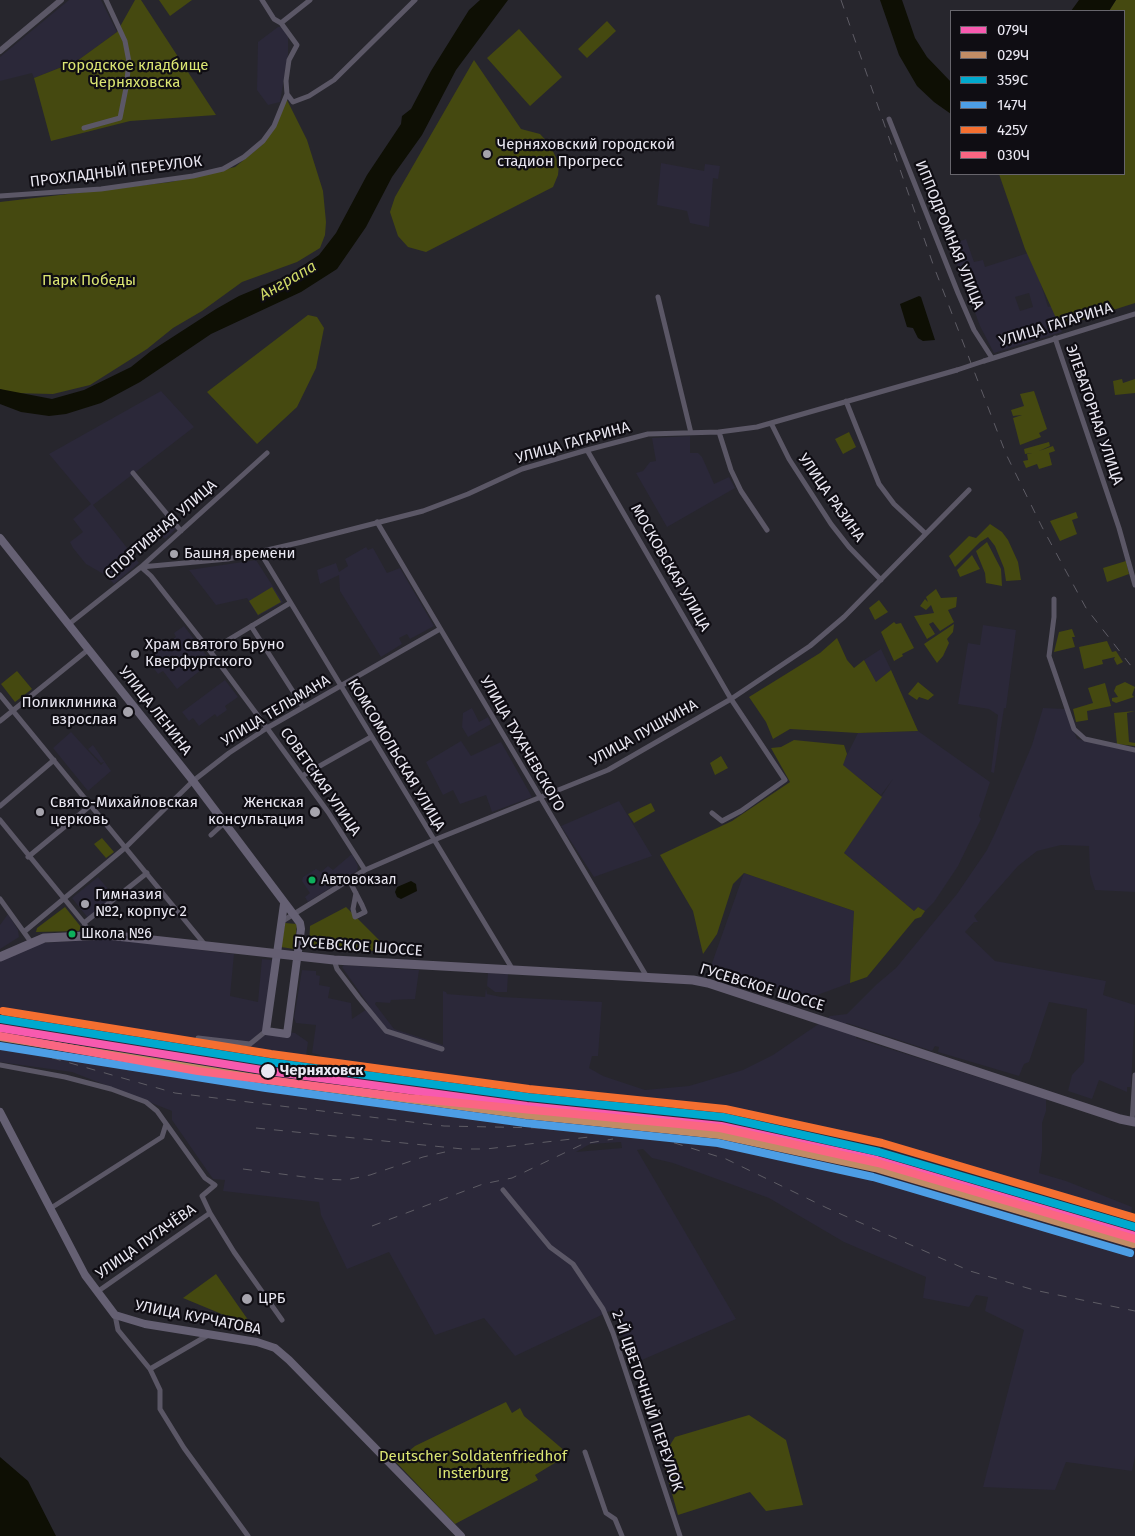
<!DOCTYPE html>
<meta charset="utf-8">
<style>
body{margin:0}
#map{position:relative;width:1135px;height:1536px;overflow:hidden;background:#27262d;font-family:"Fira Sans",sans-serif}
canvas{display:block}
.legend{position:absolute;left:950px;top:10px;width:175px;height:165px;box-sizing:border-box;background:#0f0d13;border:1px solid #67656c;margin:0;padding:6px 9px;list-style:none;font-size:15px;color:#eae8f2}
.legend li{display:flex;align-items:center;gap:10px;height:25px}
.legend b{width:25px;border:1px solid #67656c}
</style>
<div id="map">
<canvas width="1135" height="1536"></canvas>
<ul class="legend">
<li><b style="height:6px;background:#f75aaf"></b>079Ч</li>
<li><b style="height:6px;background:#c18c65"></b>029Ч</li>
<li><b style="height:6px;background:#00a9ce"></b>359С</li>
<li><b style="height:6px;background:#4d9ee5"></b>147Ч</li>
<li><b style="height:6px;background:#f46f30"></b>425У</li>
<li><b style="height:6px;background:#fa6682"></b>030Ч</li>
</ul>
</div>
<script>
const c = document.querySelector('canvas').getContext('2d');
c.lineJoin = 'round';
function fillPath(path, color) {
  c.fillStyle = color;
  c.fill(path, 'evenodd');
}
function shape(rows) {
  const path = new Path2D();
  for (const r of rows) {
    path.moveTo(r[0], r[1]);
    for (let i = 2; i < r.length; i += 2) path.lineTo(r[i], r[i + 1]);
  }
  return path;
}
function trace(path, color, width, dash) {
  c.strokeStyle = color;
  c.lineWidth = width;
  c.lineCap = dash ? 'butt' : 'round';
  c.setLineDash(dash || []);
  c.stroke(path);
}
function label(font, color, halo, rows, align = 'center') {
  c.font = font + ' "Fira Sans",sans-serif';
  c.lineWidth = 4.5;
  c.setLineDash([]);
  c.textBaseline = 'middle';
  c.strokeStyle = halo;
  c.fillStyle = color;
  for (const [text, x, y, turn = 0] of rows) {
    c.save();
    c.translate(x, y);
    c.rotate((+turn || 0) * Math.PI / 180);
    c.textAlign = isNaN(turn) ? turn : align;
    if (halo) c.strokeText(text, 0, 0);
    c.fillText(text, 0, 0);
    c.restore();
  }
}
const built = shape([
 [69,0,101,0,117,32,77,61,34,78,32,73,0,81,0,57],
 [278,27,282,27,288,37,288,55,280,102,268,105,257,90,258,42],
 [661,163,704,171,705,164,720,166,718,179,713,178,709,227,690,223,687,211,657,205],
 [966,239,974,262,983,260,985,267,1031,252,1048,307,1052,306,1062,332,994,353,980,326,950,245],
 [1029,293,1033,307,1020,311,1015,297],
 [161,391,194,427,93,505,139,563,114,584,107,576,86,564,73,548,70,542,83,532,73,519,91,504,49,454],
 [690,436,690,453,698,453,702,457,714,484,729,477,735,488,667,527,636,473,643,471,650,462,656,461,652,438],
 [167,518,176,529,165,539,155,528],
 [366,547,368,550,373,548,387,573,400,568,434,626,410,639,407,634,399,638,402,644,381,657,340,591,339,575,320,584,317,570,336,563,339,572,348,566,345,559],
 [256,560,283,602,258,616,247,598,216,605,189,570],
 [983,625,1016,630,1006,708,1004,708,994,773,991,772,998,715,989,709,958,704,968,643,980,645],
 [184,626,209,659,199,667,201,670,177,689,163,671,158,674,145,657,176,637,174,633],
 [881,649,891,670,876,682,864,660],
 [225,680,238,697,225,706,227,710,217,717,215,714,199,726,193,718,189,721,182,712],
 [472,708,479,722,488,717,491,724,468,737,462,727,463,713],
 [1043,708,1065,709,1077,739,1135,752,1135,892,1095,890,1090,874,1089,846,1061,845,1037,851,1018,866,974,916,978,922,974,922,965,932,995,961,1106,981,1103,995,1135,1005,1131,1087,1127,1087,1127,1092,1099,1080,1092,1099,1068,1091,1072,1075,1084,1062,1087,1009,1049,1002,1029,1062,1024,1064,1019,1076,938,1052,939,1047,935,1046,932,1051,847,1023,843,1026,825,1020,830,1016,847,1014,877,984,896,968,957,894,987,850,997,829,1032,745],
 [918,731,990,782,979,816,981,819,958,866,934,902,925,911,918,907,914,911,844,853,893,779,881,795,842,765,858,733],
 [71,732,101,765,104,762,101,763,88,749,93,745,111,771,88,791,53,748],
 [461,741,471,756,501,742,532,797,492,812,486,795,460,804,453,790,443,795,426,762],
 [619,801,652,856,594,877,561,826],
 [352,854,358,866,357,871,308,902,305,897,310,893,302,881,303,877,316,869,321,872,328,866,333,870],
 [744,873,854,911,850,983,809,998,711,966],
 [98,877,114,896,88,918,72,898],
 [8,914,18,930,19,937,0,949,0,925],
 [111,939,234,954,230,996,258,1002,262,959,272,960,266,1029,295,1033,308,1042,306,1056,311,1059,310,1068,317,1068,320,1055,312,1053,316,1025,296,1023,294,1018,302,970,316,971,316,975,320,976,319,985,330,987,328,998,351,1003,352,1019,370,1007,342,967,344,965,419,970,415,999,391,1000,390,1003,376,1002,375,1004,394,1029,443,1045,443,991,446,992,447,994,485,997,486,988,487,994,501,997,602,1002,598,1056,592,1056,589,1068,603,1076,645,1090,689,1086,743,1070,773,1055,820,1023,856,1036,856,1038,1046,1099,1046,1111,1042,1123,1042,1151,1039,1173,1066,1181,1132,1207,1130,1221,1135,1223,1135,1456,1132,1471,1066,1462,1055,1490,983,1487,1024,1330,985,1311,988,1297,976,1295,969,1307,923,1298,926,1277,844,1242,769,1198,673,1163,652,1158,643,1149,637,1150,736,1319,635,1363,612,1310,515,1356,484,1318,435,1335,389,1252,347,1269,321,1215,319,1202,223,1191,225,1180,213,1179,172,1120,172,1111,72,1072,0,1062,0,961,40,943],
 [621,1142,622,1148,576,1152,590,1144],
 [488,973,508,974,507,992,495,992,487,986]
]);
const green = shape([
 [135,0,141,0,216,115,130,121,51,141,34,78,77,61,117,32],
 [159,0,192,0,170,16],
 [1116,0,1135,0,1135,303,1060,327,1025,249,999,174,1124,174,1124,11,1109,11],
 [607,21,616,31,587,58,578,49],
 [519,29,562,77,530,106,487,58],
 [474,60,521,129,540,134,550,145,559,164,558,175,553,187,426,252,408,247,398,236,390,212,395,197],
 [286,98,307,140,323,191,326,222,325,235,320,248,297,262,242,282,202,311,173,328,147,349,90,385,53,394,11,393,0,389,0,202,171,182,235,167,262,145,276,125],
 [308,315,317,317,324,328,316,368,297,407,257,444,207,392],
 [1122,379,1123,383,1135,379,1135,393,1115,395,1113,381],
 [1034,391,1047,429,1039,433,1041,437,1020,445,1013,418,1022,415,1013,416,1011,410,1024,406,1020,394],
 [849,432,856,447,843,454,835,439],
 [1049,442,1050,446,1039,451,1053,446,1055,451,1049,453,1052,465,1039,469,1037,464,1026,468,1023,461,1028,460,1027,454,1032,453,1025,454,1024,449],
 [1076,512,1078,518,1072,520,1077,534,1060,541,1050,521],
 [990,524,1002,532,1008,540,1018,562,1021,580,1006,581,1004,568,995,546,988,537,980,542,955,567,949,556,969,536,976,538],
 [987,542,1001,569,1002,586,986,583,985,573,976,551],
 [972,555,980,569,960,577,957,570],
 [1126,561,1129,574,1107,582,1103,568],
 [272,587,281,602,258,615,249,601],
 [936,589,941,598,957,597,956,607,948,610,954,622,940,631,933,622,929,624,935,634,927,639,914,616,934,613,931,605,926,610,920,606,925,599,928,602,926,597],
 [879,600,888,612,875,620,869,608],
 [894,622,896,624,901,623,914,648,902,654,903,656,894,661,881,632],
 [954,624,953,632,947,639,949,643,943,656,937,663,924,644],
 [1072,629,1075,637,1072,637,1075,647,1054,652,1059,632],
 [837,638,847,660,854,668,864,660,876,682,891,670,918,731,858,733,790,729,773,739,766,722,749,697,820,653],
 [1107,641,1112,652,1116,651,1123,662,1117,665,1114,659,1115,657,1102,660,1103,664,1084,669,1079,647],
 [17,671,32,689,15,702,1,684],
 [918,682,934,695,928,700,919,697,917,700,908,694],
 [1125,682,1135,687,1132,695,1134,697,1116,703,1112,701,1112,698,1118,697,1114,691,1116,686],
 [1105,683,1111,706,1087,711,1088,720,1076,722,1073,709,1093,703,1088,688],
 [1135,711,1127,713,1129,742,1135,743,1135,746,1117,744,1114,713],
 [794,740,844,745,847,754,843,765,882,797,844,853,914,911,918,907,925,911,921,917,915,919,867,977,850,983,854,911,744,873,733,884,717,934,703,954,693,911,660,855,732,821,790,782,771,748,781,747],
 [721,756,728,768,715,775,710,763],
 [651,803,655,811,634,823,628,814],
 [102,838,114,852,106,858,94,844],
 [65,907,81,927,79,931,36,932,37,928],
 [346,907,391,952,309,947,310,926],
 [285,923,297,924,294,949,281,947],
 [216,1274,253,1327,183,1298],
 [506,1402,512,1413,520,1408,524,1416,566,1452,558,1461,535,1475,538,1480,455,1524,396,1462,415,1446],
 [749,1415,786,1440,803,1505,766,1511,750,1492,678,1515,662,1458,675,1437]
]);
const water = shape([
 [480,0,508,0,456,70,422,135,392,177,366,227,337,269,301,292,211,334,140,382,101,403,66,414,49,416,21,412,0,404,0,389,52,399,84,390,131,367,151,351,216,309,239,296,289,275,319,255,336,233,367,175,401,124,402,116,411,109,431,71,469,10],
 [880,0,902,0,915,38,927,57,951,82,951,114,934,102,917,86,899,55],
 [1079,0,1116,0,1109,11,1071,11],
 [919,296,921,297,935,340,923,341,918,338,913,328,907,327,900,304],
 [411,881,416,884,417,891,401,899,397,897,395,892,397,887],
 [0,1457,28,1481,56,1536,0,1536]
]);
const minor = shape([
 [262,0,274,19,281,23,297,45,289,60,286,81,287,94,293,102,309,96,334,80,415,0],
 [281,23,310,0],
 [889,119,958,293,974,330,992,358],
 [84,128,120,118,126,88,129,62,125,41,106,0],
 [0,196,101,189,193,176,223,169,244,157,263,141,274,126,287,94],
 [658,297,691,433],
 [1055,338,1119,528,1135,585],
 [984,361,1135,314],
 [846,401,879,484,894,504,925,533],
 [771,423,789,459,831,524,849,547,881,580],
 [719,432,731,470,741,491,767,530],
 [587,450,731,699,785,780,741,811,722,821,712,813],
 [133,473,181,531],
 [377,522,647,977],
 [260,552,513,970],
 [141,567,228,559,302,542,423,511,468,494,522,469,587,450,648,434,719,432,757,427,957,370],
 [141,567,151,576,210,651,267,728,328,812,365,870],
 [1054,599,1054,617,1049,656,1074,729,1085,739,1135,750],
 [69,624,141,567,267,453],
 [251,626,303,707],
 [210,651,290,603],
 [0,695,206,946],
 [0,721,89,649],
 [302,776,371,737],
 [0,806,54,760],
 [0,820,84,923,91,936],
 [211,835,224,823],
 [28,857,91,805],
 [349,880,362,905,365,912,355,917,353,909,356,893],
 [0,899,31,942],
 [281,922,365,870,434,840,608,770,731,699,810,646,844,617,969,490],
 [84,923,147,873],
 [25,931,126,847,193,781,229,753,267,728,440,629],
 [334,960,337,969,359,998,386,1031,442,1049],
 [198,1038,250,1044,266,1031],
 [0,1065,65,1077,111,1089,146,1102,157,1111,205,1178,215,1185,202,1196,210,1213,234,1252,282,1320],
 [1132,1122,1135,1075],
 [503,1190,550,1247,573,1264,603,1309,613,1333,680,1536],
 [51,1208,162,1137,166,1124],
 [97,1292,210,1213],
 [115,1315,118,1330,150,1369,160,1390,160,1409,184,1448,248,1536],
 [150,1369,210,1334],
 [585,1452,606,1513,615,1519,622,1536]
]);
const tertiary = shape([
 [0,51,61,0]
]);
const primary = shape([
 [0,538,193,781,300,923,301,929,287,1034,266,1031,284,904],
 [0,1112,85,1275,115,1315,145,1324,257,1342,275,1348,289,1360,461,1536]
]);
const trunk = shape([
 [0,957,44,938,107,935,334,960,693,980,708,983,1120,1119,1135,1122]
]);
const rail = shape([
 [841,0,934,267,1006,454,1042,527,1086,608,1135,671],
 [0,1025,21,1028],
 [0,1043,175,1093,444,1126,543,1128,665,1140,726,1159,827,1208,970,1271,1034,1290,1135,1311],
 [256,1128,463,1149,486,1149,589,1137],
 [243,1169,320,1179,346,1180,370,1175,423,1157,445,1152],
 [372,1226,483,1184,512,1178,583,1144,613,1139]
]);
const minorBridge = shape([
 [957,370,984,361]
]);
const rail1 = shape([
 [0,1028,268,1071,527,1106,721,1126,877,1160,1135,1236]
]);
const rail2 = shape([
 [0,1037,267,1080,526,1115,720,1135,875,1168,1133,1244]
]);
const rail3 = shape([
 [1,1019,269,1062,528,1097,723,1117,879,1152,1135,1227]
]);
const rail4 = shape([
 [0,1046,266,1088,525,1123,718,1143,873,1177,1130,1253]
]);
const rail5 = shape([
 [3,1011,271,1054,529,1089,725,1109,882,1143,1135,1218]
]);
const rail6 = shape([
 [0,1036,198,1071,408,1098,720,1128,878,1163,1135,1239]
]);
const markers = [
 [487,154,5,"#a6a4ad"],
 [174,554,5,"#a6a4ad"],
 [135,654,5,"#a6a4ad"],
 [128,712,6,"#a6a4ad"],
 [40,812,5,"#a6a4ad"],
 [315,812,6,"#a6a4ad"],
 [312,880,4.5,"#0daf5c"],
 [85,904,5,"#a6a4ad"],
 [72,934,4.5,"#0daf5c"],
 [268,1071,8,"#eae8f2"],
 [247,1299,6,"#a6a4ad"]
];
const busNames = [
 ["Автовокзал",321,880],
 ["Школа №6",81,934]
];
const parkNames = [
 ["городское кладбище",135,66],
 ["Черняховска",135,83],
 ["Парк Победы",89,281],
 ["Deutscher Soldatenfriedhof",473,1457],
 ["Insterburg",473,1474]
];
const poiNames = [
 ["Черняховский городской",497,145],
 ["стадион Прогресс",497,162],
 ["Башня времени",184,554],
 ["Храм святого Бруно",145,645],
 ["Кверфуртского",145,662],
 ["Поликлиника",117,703,"right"],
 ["взрослая",117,720,"right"],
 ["Свято-Михайловская",50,803],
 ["церковь",50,820],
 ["Женская",304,803,"right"],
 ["консультация",304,820,"right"],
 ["Гимназия",95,895],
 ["№2, корпус 2",95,912],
 ["ЦРБ",258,1299]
];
const streetNames = [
 ["ПРОХЛАДНЫЙ ПЕРЕУЛОК",116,172,-7],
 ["ИППОДРОМНАЯ УЛИЦА",949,235,68],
 ["УЛИЦА ГАГАРИНА",1056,325,-17],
 ["ЭЛЕВАТОРНАЯ УЛИЦА",1094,415,71],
 ["УЛИЦА ГАГАРИНА",573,443,-16],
 ["УЛИЦА РАЗИНА",831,498,55],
 ["СПОРТИВНАЯ УЛИЦА",161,530,-41],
 ["МОСКОВСКАЯ УЛИЦА",670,568,60],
 ["УЛИЦА ЛЕНИНА",155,711,52],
 ["УЛИЦА ТЕЛЬМАНА",276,711,-31],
 ["УЛИЦА ПУШКИНА",644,733,-29],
 ["УЛИЦА ТУХАЧЕВСКОГО",522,744,60],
 ["КОМСОМОЛЬСКАЯ УЛИЦА",396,755,59],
 ["СОВЕТСКАЯ УЛИЦА",320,782,55],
 ["ГУСЕВСКОЕ ШОССЕ",358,947,4],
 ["ГУСЕВСКОЕ ШОССЕ",762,988,17],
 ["УЛИЦА ПУГАЧЁВА",146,1242,-35],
 ["УЛИЦА КУРЧАТОВА",198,1318,11],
 ["2-Й ЦВЕТОЧНЫЙ ПЕРЕУЛОК",647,1401,71]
];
const stopNames = [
 ["Черняховск",280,1071]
];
const waterNames = [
 ["Анграпа",288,281,-30]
];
fillPath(built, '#2b2839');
fillPath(green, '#454910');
fillPath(water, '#0e0f04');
trace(minor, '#5b5766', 5);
trace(tertiary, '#5b5766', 6);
trace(primary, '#656073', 8);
trace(trunk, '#645e71', 9);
trace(rail, '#5e5c65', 1, [9, 9]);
trace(minorBridge, '#5b5766', 5);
trace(rail1, '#f75aaf', 8);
trace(rail2, '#c18c65', 8);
trace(rail3, '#00a9ce', 8);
trace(rail4, '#4d9ee5', 8);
trace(rail5, '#f46f30', 8);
trace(rail6, '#fa6682', 8);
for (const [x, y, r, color] of markers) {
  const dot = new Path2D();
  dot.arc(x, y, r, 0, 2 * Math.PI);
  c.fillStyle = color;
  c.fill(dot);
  trace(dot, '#0f0d13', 2);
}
label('14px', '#eae8f2', '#0f0d13', busNames, 'left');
label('15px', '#dbe572', '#0f0d13', parkNames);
label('15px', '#eae8f2', '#0f0d13', poiNames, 'left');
label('15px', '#eae8f2', '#0f0d13', streetNames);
label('bold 15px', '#eae8f2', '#0f0d13', stopNames, 'left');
label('italic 16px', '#cfd966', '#0f0d13', waterNames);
</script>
